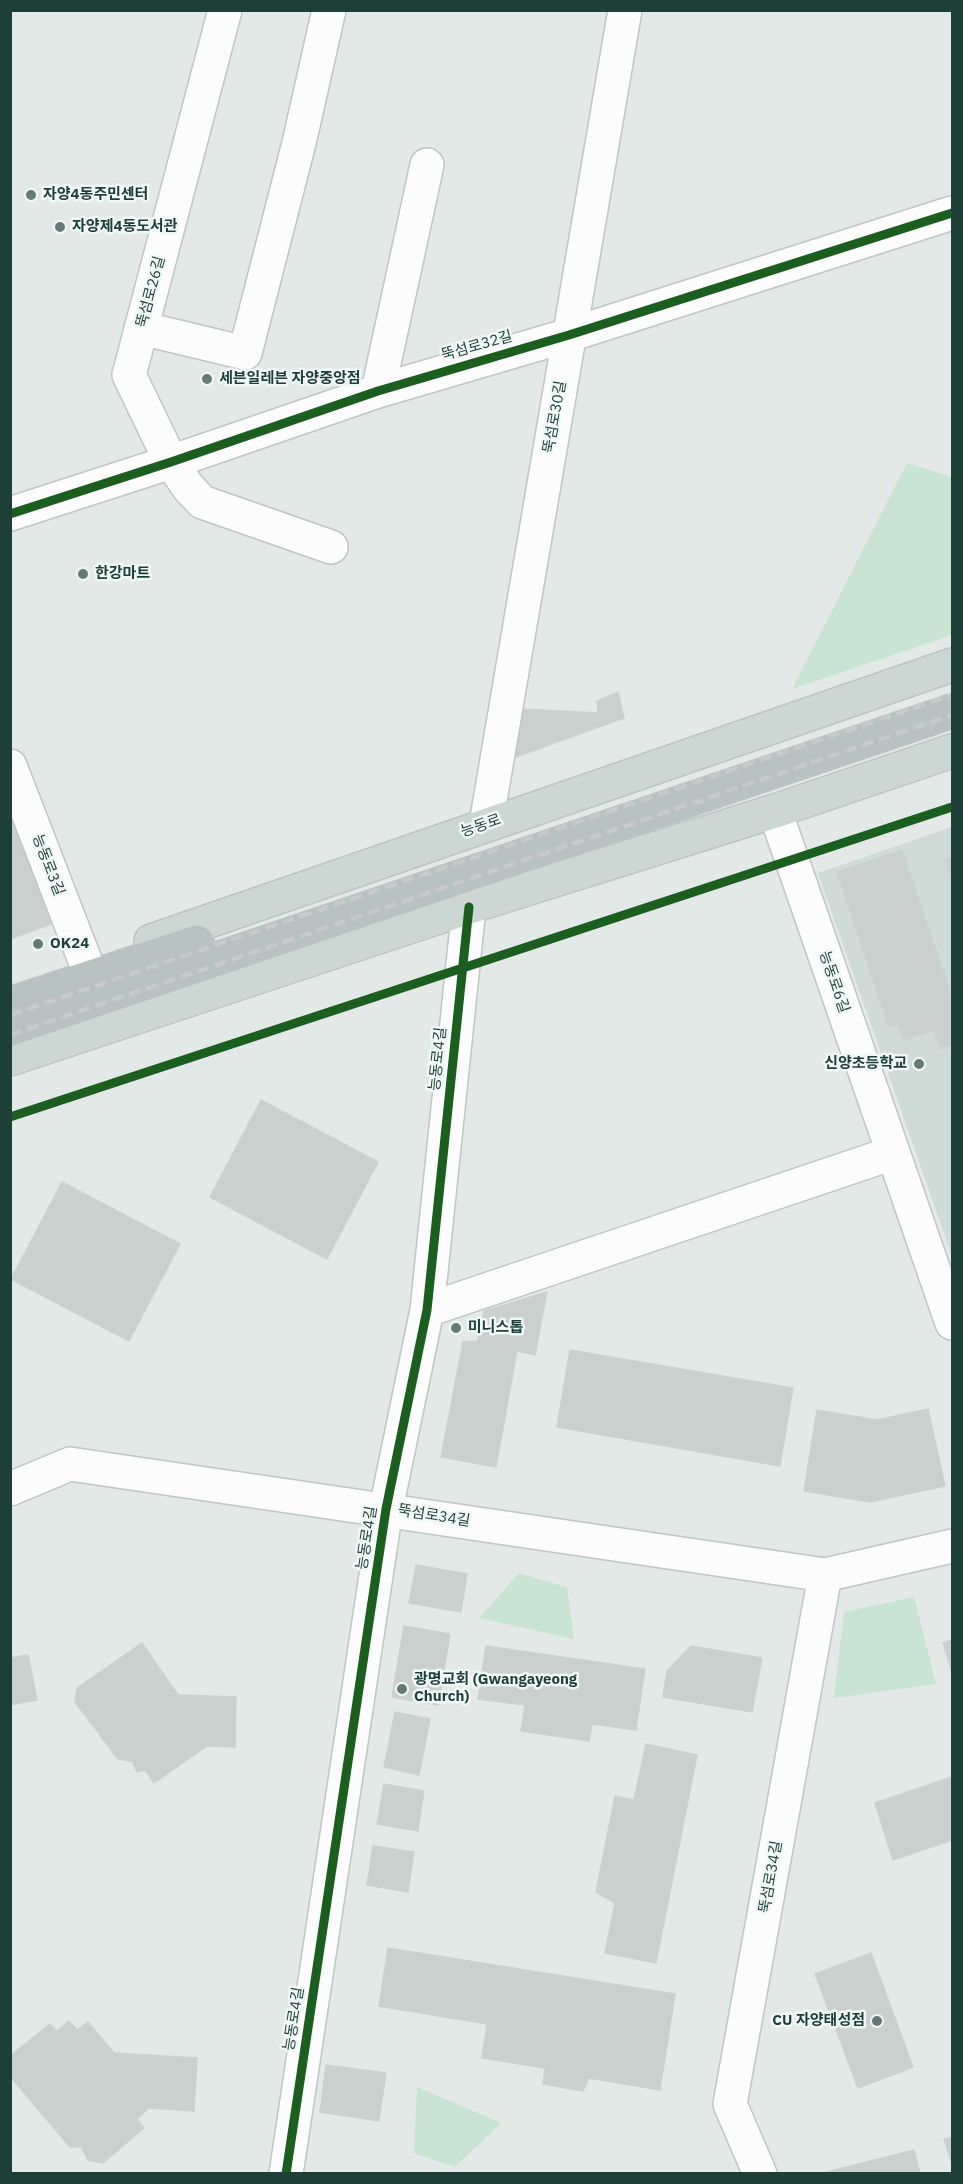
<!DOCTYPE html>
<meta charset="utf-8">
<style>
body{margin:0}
#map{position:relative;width:963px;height:2184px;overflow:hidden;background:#e2e9e6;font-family:"IBM Plex Sans",sans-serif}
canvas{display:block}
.frame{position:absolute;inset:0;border:12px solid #1e3e38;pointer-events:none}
</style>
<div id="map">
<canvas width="963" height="2184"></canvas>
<div class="frame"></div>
</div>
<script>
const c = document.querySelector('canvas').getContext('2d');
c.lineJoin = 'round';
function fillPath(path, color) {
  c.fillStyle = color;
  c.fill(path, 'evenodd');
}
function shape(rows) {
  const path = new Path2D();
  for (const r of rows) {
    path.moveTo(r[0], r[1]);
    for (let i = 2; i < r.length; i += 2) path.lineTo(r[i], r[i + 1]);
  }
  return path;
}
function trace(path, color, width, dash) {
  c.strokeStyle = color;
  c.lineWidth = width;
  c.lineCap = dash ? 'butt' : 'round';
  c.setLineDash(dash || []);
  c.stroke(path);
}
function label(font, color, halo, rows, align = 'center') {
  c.font = font + ' "IBM Plex Sans","Noto Sans KR",sans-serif';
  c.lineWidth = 5;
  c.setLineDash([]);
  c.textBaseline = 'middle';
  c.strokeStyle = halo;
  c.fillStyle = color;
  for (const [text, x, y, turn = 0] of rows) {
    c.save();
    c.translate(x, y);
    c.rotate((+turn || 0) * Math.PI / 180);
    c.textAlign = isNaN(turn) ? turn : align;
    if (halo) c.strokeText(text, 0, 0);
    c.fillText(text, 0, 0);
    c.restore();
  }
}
const built = shape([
 [952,827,952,1256,818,873]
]);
const green = shape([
 [907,463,952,477,952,635,792,689],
 [519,1573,567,1587,574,1639,479,1618],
 [914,1597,936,1684,834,1698,844,1612],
 [417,2087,501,2123,455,2167,414,2153]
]);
const building = shape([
 [618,692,624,718,513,758,522,709,598,713,597,701,618,692],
 [10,813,51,924,10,939,10,813],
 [902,850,952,998,952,1044,940,1049,934,1030,904,1040,898,1024,889,1027,837,872,902,850],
 [952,857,952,881,945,859,952,857],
 [261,1100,378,1162,327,1259,210,1197,261,1100],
 [62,1182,180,1244,129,1341,11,1279,62,1182],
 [547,1292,535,1355,517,1351,496,1467,441,1457,463,1342,478,1341,484,1311,547,1292],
 [570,1350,793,1388,780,1466,557,1427,570,1350],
 [928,1409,945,1486,870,1502,804,1491,817,1410,877,1420,928,1409],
 [416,1565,467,1574,461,1612,409,1603,416,1565],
 [404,1626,450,1634,438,1705,392,1697,404,1626],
 [952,1640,952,1672,943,1643,952,1640],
 [142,1643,178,1695,236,1697,235,1747,207,1746,154,1783,145,1770,137,1772,132,1761,118,1759,75,1702,77,1688,142,1643],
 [486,1646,645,1669,636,1730,592,1724,589,1741,521,1731,525,1705,478,1699,486,1646],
 [691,1646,762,1658,752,1712,663,1697,667,1671,691,1646],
 [28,1655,37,1700,10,1705,10,1658,28,1655],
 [395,1712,430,1719,419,1775,384,1767,395,1712],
 [646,1744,697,1755,656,1963,605,1953,615,1903,596,1892,615,1796,634,1800,646,1744],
 [952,1777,952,1840,893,1860,875,1803,952,1777],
 [384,1784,424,1791,418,1831,377,1824,384,1784],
 [373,1846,414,1852,408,1892,367,1885,373,1846],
 [388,1948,675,1994,660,2090,589,2078,583,2091,543,2084,545,2068,482,2058,487,2024,379,2006,388,1948],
 [871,1953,913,2067,858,2088,815,1974,871,1953],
 [69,2021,77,2030,88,2022,114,2053,197,2058,194,2111,149,2108,137,2119,144,2128,103,2163,88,2160,81,2147,70,2147,10,2076,10,2056,50,2024,57,2031,69,2021],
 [326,2065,386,2073,379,2121,320,2112,326,2065],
 [952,2137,952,2164,944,2139,952,2137],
 [914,2150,920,2174,823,2174,823,2173,914,2150]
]);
const minor = shape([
 [225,10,129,375,171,462,188,487,202,502,331,547],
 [141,328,245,353,299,143,329,10],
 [378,391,427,165],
 [10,514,171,462,378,391,569,335,952,213],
 [10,766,86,963],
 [775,811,952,1323],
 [486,824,625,10],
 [427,1310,893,1153],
 [10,1489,70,1464,825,1575,952,1546],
 [286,2174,386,1509,427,1310,469,907],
 [760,2174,730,2104,825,1575]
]);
const major = shape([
 [151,941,952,665],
 [10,1059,469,907,775,811,952,751]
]);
const highway = shape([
 [10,1004,197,942],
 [10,1029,952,711]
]);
const rail = shape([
 [10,1015,952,695],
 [10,1035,952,715]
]);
const cycleway = shape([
 [10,514,171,462,378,391,569,335,952,213],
 [10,1117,952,807],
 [286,2174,386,1509,427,1310,469,907]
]);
const markers = [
 [31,195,6,"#637a75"],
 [60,227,6,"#637a75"],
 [207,379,6,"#637a75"],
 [83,574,6,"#637a75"],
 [38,944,6,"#637a75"],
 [919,1064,6,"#637a75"],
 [456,1328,6,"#637a75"],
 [402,1689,6,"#637a75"],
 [877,2021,6,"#637a75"]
];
const poiNames = [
 ["자양4동주민센터",43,195],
 ["자양제4동도서관",72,227],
 ["세븐일레븐 자양중앙점",219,379],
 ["한강마트",95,574],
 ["OK24",50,944],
 ["신양초등학교",907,1064,"right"],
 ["미니스톱",468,1328],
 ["광명교회 (Gwangayeong",414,1680],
 ["Church)",414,1697],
 ["CU 자양태성점",865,2021,"right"]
];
const streetNames = [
 ["뚝섬로26길",151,292,-75],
 ["뚝섬로32길",477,346,-16],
 ["뚝섬로30길",555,417,-80],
 ["능동로",481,826,-19],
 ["능동로3길",48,865,69],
 ["능동로6길",834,982,71],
 ["능동로4길",438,1059,-84],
 ["뚝섬로34길",434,1516,9],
 ["능동로4길",367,1538,-81],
 ["뚝섬로34길",771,1877,-80],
 ["능동로4길",294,2019,-81]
];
fillPath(built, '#cfdbd6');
fillPath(green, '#c9e4d3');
fillPath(building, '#c9d0cd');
trace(building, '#cbd2cf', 1.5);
trace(minor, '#bfc6c3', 36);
trace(major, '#bbc5c3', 36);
trace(highway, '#bbc5c3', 36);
trace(minor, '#fbfcfb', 33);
trace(major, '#ccd6d3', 33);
trace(highway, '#b8c3c1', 33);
trace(rail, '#c6cac9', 4.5, [12, 6]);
trace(cycleway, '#1b5e20', 9);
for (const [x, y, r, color] of markers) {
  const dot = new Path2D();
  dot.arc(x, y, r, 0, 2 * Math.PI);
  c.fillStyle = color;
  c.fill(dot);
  trace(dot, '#f0f8f5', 2);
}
label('bold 15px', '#1e3e38', '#f0f8f5', poiNames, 'left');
label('15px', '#1e3e38', '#f0f8f5', streetNames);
</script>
